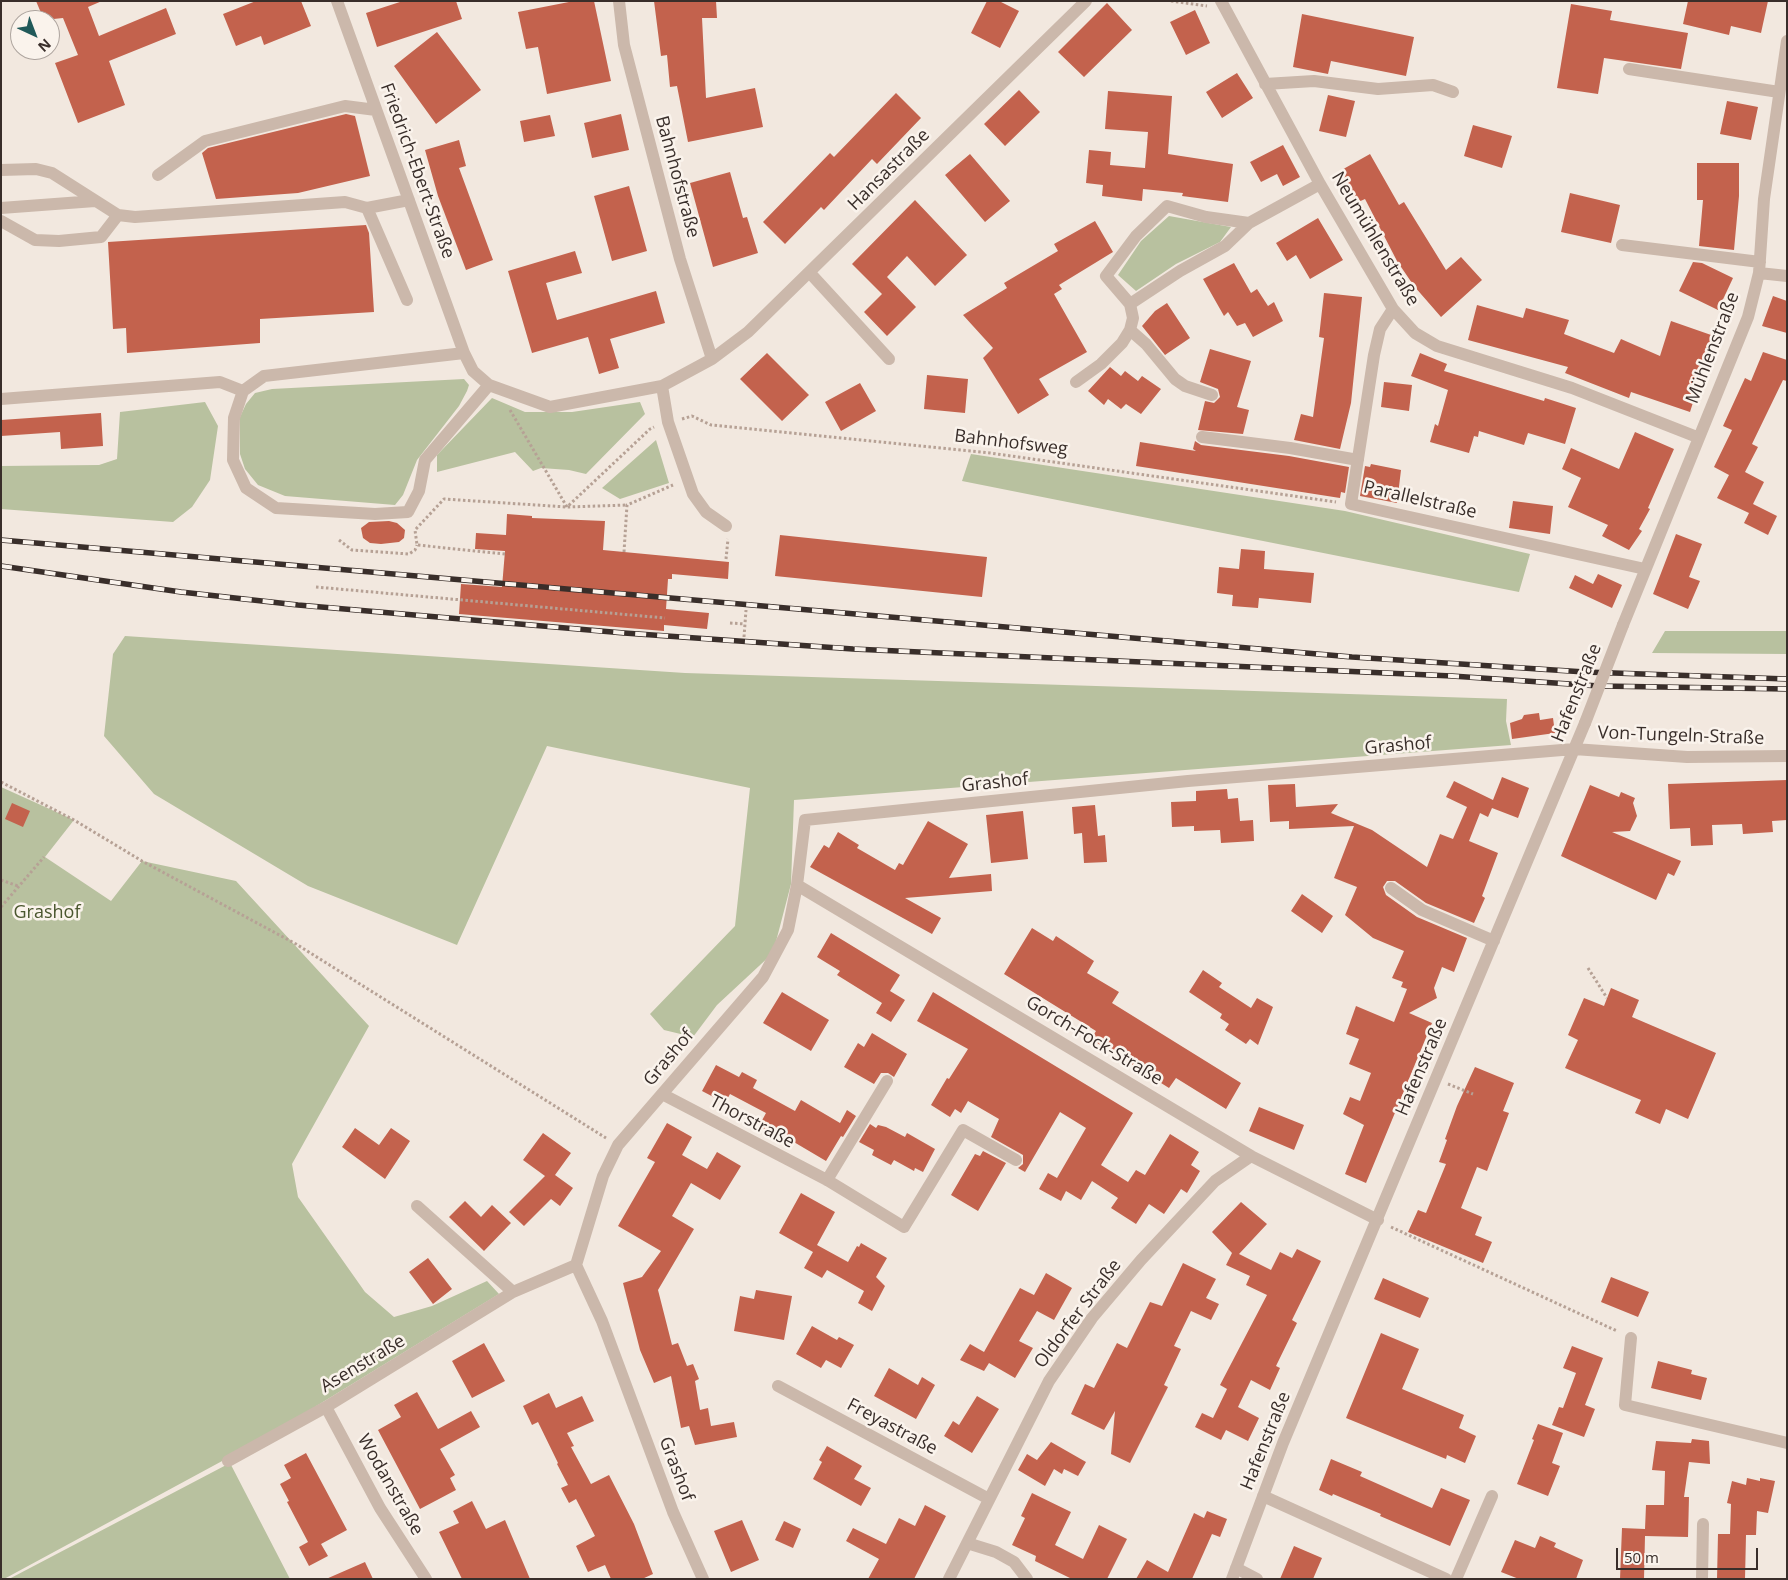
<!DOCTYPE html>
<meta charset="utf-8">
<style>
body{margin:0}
#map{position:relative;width:1788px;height:1580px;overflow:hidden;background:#f2e8df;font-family:"Open Sans",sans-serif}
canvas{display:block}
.frame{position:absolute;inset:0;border:2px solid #392e2a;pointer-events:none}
.north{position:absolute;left:10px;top:10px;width:50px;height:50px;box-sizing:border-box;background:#faf3ec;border:1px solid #ada49e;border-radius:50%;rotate:137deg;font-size:14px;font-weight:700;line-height:20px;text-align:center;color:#392e2a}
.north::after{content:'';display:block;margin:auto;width:18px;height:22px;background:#205959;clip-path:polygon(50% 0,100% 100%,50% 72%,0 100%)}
.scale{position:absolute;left:1616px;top:1548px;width:142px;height:22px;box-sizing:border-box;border:2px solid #392e2a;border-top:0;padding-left:6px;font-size:15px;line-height:18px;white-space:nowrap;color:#392e2a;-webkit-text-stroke:4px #faf3ec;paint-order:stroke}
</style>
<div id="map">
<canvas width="1788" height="1580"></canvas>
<div class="frame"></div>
<div class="north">N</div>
<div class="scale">50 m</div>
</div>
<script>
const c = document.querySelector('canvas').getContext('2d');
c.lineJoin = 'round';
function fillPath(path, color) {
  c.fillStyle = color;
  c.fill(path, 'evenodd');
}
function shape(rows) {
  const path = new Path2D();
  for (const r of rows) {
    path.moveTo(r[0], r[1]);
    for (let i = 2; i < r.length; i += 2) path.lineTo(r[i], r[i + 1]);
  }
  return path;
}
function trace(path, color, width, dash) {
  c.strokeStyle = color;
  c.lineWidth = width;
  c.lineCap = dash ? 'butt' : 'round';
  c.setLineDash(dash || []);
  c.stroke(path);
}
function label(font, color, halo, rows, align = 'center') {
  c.font = font + ' "Open Sans",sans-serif';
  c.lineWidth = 5;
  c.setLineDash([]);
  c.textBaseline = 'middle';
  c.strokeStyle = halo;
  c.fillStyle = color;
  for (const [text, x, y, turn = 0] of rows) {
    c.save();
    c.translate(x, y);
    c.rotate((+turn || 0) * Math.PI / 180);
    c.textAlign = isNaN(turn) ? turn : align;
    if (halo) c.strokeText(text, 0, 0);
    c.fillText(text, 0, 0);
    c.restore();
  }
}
const green = shape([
 [1169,216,1231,227,1220,242,1176,264,1136,291,1118,275,1141,241],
 [464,379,469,385,467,391,459,406,417,460,403,495,395,505,285,496,258,485,245,469,240,454,240,417,246,404,255,393,272,389],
 [492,398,525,412,572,412,640,402,645,414,586,474,569,470,541,468,533,471,515,452,437,472,437,455],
 [205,402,218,426,210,480,192,507,173,522,1,509,1,466,99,465,117,459,120,412],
 [656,440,669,483,620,499,602,488],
 [971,454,1345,511,1530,554,1519,592,962,481],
 [1665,631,1787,631,1787,654,1652,653],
 [125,636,685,673,1507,699,1506,721,1511,745,794,800,791,884,773,953,717,1005,693,1037,664,1030,650,1014,735,926,750,788,547,746,457,945,308,886,154,794,104,736,113,654],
 [1,787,74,820,45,857,111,901,142,861,236,881,369,1026,292,1164,298,1197,365,1292,394,1317,432,1306,487,1281,499,1294,261,1440,4,1579,1,1579],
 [230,1463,290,1579,9,1579]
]);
const building = shape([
 [36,1,102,1,88,7,99,36,166,8,176,34,109,61,125,105,78,123,55,63,78,55,63,18,44,20],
 [256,1,301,1,311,26,264,45,261,36,236,46,223,14],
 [403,1,456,1,462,19,377,47,366,13],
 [574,1,594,1,611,81,547,94,538,47,526,49,518,12],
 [654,1,716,1,717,18,702,18,706,98,755,88,763,127,688,142,677,86,670,87,667,55,661,56],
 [987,1,999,1,1019,11,1000,48,971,33],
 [1688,1,1768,1,1761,33,1731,26,1729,35,1683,24],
 [1107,3,1132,30,1084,77,1058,52],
 [1571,4,1612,11,1610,20,1688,33,1681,69,1604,58,1598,94,1557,88],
 [1195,10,1210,43,1186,55,1170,22],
 [1302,14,1414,37,1406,76,1331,61,1328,74,1293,67],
 [437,32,481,90,436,124,394,66],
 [1237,73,1253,98,1222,118,1206,92],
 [1019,90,1040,112,1005,146,984,124],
 [1108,91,1172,96,1168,154,1233,164,1228,202,1182,196,1183,193,1143,189,1142,201,1102,196,1103,185,1086,183,1089,150,1111,152,1110,165,1145,168,1148,132,1105,129],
 [896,93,921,118,877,164,872,159,824,210,821,207,785,244,763,222,830,153,834,157],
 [1328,95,1355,101,1346,137,1319,131],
 [1727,101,1758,107,1751,140,1720,134],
 [346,114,355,116,370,176,298,193,216,199,202,153,208,148],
 [621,114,629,150,592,158,584,123],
 [550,115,555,136,524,142,520,121],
 [1473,125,1512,136,1502,168,1464,156],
 [459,140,466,166,459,168,493,260,466,270,438,196,425,150],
 [1283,145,1300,177,1283,186,1277,174,1261,182,1250,162],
 [970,154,1010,201,985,222,945,175],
 [1370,154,1399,205,1404,202,1446,270,1461,257,1482,280,1441,317,1414,286,1397,261,1365,199,1356,203,1338,172],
 [1697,163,1739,163,1739,196,1734,250,1699,246,1703,200,1697,200],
 [730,172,743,218,747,217,758,253,713,267,690,183],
 [629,186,647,251,612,261,594,196],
 [1570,193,1620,205,1611,243,1561,232],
 [915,200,967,255,935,286,907,256,887,277,916,307,887,336,864,312,882,294,852,264],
 [1318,218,1343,260,1310,279,1296,255,1287,261,1276,243],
 [1095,221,1113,252,1059,285,1062,289,1054,294,1087,352,1039,379,1049,395,1018,414,983,358,993,348,963,315,1007,288,1004,283,1058,251,1054,244],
 [366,225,369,233,374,312,260,319,260,343,127,353,126,328,113,329,108,242],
 [575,251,582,273,546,283,557,320,656,291,665,323,610,339,619,368,599,374,588,337,532,353,508,271],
 [1693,262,1702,263,1733,278,1718,310,1679,291],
 [1234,263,1251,293,1257,289,1268,306,1274,302,1283,321,1253,337,1245,323,1237,326,1228,312,1224,316,1203,279],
 [1324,293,1362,297,1351,403,1340,449,1294,440,1301,414,1313,417,1324,338,1319,337],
 [1773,296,1787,301,1787,333,1762,326],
 [1167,303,1190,338,1165,355,1142,326,1155,311],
 [1477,305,1523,318,1526,308,1569,320,1564,334,1614,353,1621,339,1660,356,1671,321,1714,336,1690,412,1631,392,1629,398,1565,373,1568,367,1468,340],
 [1210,349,1251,361,1237,407,1249,410,1243,434,1198,430,1205,401,1214,403,1220,397,1218,389,1200,382],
 [1763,352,1787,360,1787,381,1783,380,1752,444,1758,447,1745,472,1764,482,1753,504,1777,516,1768,535,1744,523,1749,513,1717,498,1729,475,1714,467,1732,430,1723,426,1745,378,1751,381],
 [767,353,809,395,782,421,740,379],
 [1420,353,1447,364,1444,371,1544,401,1545,398,1576,408,1565,444,1528,433,1524,445,1479,431,1478,437,1474,436,1469,453,1430,442,1435,424,1438,426,1448,390,1411,376],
 [1110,367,1121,376,1125,371,1138,381,1142,376,1161,389,1141,414,1126,404,1121,409,1108,399,1104,405,1088,391],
 [927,375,968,379,965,413,924,409],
 [1384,382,1412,385,1409,411,1381,407],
 [860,383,876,411,841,431,825,402],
 [101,413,103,446,61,449,60,432,1,436,1,420],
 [1635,432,1674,449,1648,508,1650,509,1639,529,1642,531,1629,550,1602,536,1608,525,1568,507,1581,478,1562,469,1571,448,1619,469],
 [1195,441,1201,445,1289,456,1349,467,1345,493,1341,492,1340,498,1136,466,1140,442,1196,451,1193,449],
 [1371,464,1401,470,1397,503,1360,496,1365,466,1370,467],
 [1513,501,1553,506,1550,534,1509,528],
 [507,514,532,516,532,518,605,521,603,550,729,562,728,579,672,574,672,579,668,579,666,609,709,613,707,629,664,625,664,631,459,614,461,584,502,587,505,551,475,549,476,533,506,535],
 [389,521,397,523,405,530,404,538,399,542,381,544,370,543,363,538,361,528,369,522],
 [1676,534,1702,544,1689,577,1700,581,1688,609,1653,594],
 [780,535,987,557,982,597,775,576],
 [1241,549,1265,551,1264,569,1314,573,1311,603,1259,598,1258,608,1232,606,1233,595,1217,593,1219,567,1239,569],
 [1598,574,1622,585,1612,608,1569,588,1575,575,1593,584],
 [1539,713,1540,720,1553,718,1555,733,1512,739,1510,723,1522,719,1524,715],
 [1502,777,1529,788,1518,818,1492,808,1488,817,1480,813,1469,841,1498,853,1482,896,1485,898,1474,923,1426,903,1395,881,1387,881,1383,887,1386,895,1417,917,1467,938,1454,972,1442,967,1434,988,1437,998,1409,1013,1432,1023,1366,1183,1345,1174,1364,1125,1343,1114,1350,1097,1360,1101,1371,1073,1349,1064,1359,1039,1346,1034,1356,1006,1394,1022,1407,989,1401,987,1403,982,1392,978,1404,951,1373,938,1345,915,1357,887,1334,878,1354,826,1289,829,1289,821,1270,822,1268,785,1295,784,1296,807,1338,804,1331,813,1372,830,1427,867,1440,834,1453,839,1467,807,1446,797,1454,781,1493,800],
 [1787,780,1787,820,1772,821,1773,832,1743,834,1742,824,1712,825,1713,845,1691,846,1690,828,1670,829,1668,784],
 [1590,785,1619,797,1621,792,1635,798,1633,803,1637,816,1630,831,1612,832,1681,861,1674,876,1668,873,1656,900,1561,856],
 [1227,789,1228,799,1238,798,1240,821,1253,820,1254,841,1221,843,1220,830,1194,831,1194,826,1172,827,1171,802,1196,801,1196,791],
 [12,803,30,811,23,827,5,819],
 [1095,805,1098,836,1105,835,1107,862,1084,863,1082,833,1074,834,1072,807],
 [1023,811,1028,859,991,863,986,815],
 [928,821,968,844,949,878,991,874,992,891,905,898,941,918,932,934,810,867,824,845,829,848,838,832,859,845,857,848,895,870,899,863,903,865],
 [1302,894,1333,916,1322,933,1291,911],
 [1032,928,1053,941,1056,936,1094,961,1087,973,1119,992,1112,1003,1241,1083,1226,1109,1176,1078,1169,1088,1091,1039,1096,1031,1004,974],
 [831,933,900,975,890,991,905,1000,891,1022,876,1013,882,1003,837,975,840,971,817,957],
 [1203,970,1222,983,1219,987,1251,1008,1257,998,1273,1007,1258,1045,1250,1039,1246,1044,1225,1030,1229,1024,1220,1018,1222,1014,1189,992],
 [1611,988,1639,1000,1632,1017,1716,1053,1688,1119,1666,1109,1660,1124,1635,1113,1641,1100,1565,1068,1578,1040,1568,1035,1584,998,1604,1006],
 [782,992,829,1020,811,1051,763,1023],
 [933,992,1133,1113,1101,1165,1128,1182,1136,1170,1145,1175,1170,1134,1199,1152,1191,1165,1200,1171,1187,1193,1181,1189,1164,1214,1149,1204,1136,1224,1111,1208,1118,1198,1092,1181,1081,1200,1066,1191,1061,1201,1039,1189,1048,1173,1057,1178,1086,1128,1060,1112,1025,1172,1018,1168,1023,1164,1023,1155,991,1137,999,1119,968,1101,961,1113,955,1109,950,1117,931,1105,947,1078,949,1079,968,1049,917,1021],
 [872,1033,907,1054,894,1077,888,1073,881,1073,874,1084,844,1067,858,1043,864,1047],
 [716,1065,739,1077,742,1072,757,1080,753,1088,795,1111,801,1100,840,1123,847,1110,856,1116,843,1137,841,1136,826,1161,782,1135,780,1138,759,1126,766,1113,730,1094,725,1103,702,1091],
 [1475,1067,1514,1083,1503,1111,1509,1113,1487,1171,1477,1167,1461,1208,1482,1217,1475,1235,1492,1242,1483,1263,1408,1232,1418,1210,1426,1213,1446,1164,1439,1162,1447,1140,1445,1139,1457,1106],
 [1259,1107,1304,1125,1294,1150,1249,1131],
 [667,1123,692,1137,682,1155,707,1169,717,1152,741,1166,720,1200,691,1183,672,1216,694,1229,658,1290,672,1345,678,1343,687,1366,693,1364,699,1379,695,1381,700,1410,708,1408,711,1426,734,1422,737,1437,695,1445,689,1426,681,1428,671,1376,654,1383,640,1350,623,1283,642,1277,661,1251,618,1226,655,1162,647,1158],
 [870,1124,876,1128,878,1125,886,1127,905,1137,907,1133,935,1149,923,1172,915,1168,914,1171,894,1160,891,1165,872,1155,874,1150,859,1142],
 [355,1128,379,1145,391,1128,410,1141,385,1179,342,1147],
 [543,1133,571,1153,555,1175,573,1188,560,1206,551,1199,524,1226,509,1212,545,1176,523,1160],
 [983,1151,1006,1163,978,1211,951,1195,975,1154,980,1156],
 [801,1193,835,1212,817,1245,848,1262,857,1246,859,1247,861,1243,887,1258,876,1277,885,1286,872,1311,858,1303,864,1291,827,1270,822,1278,804,1268,813,1252,779,1233],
 [465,1201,481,1217,492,1205,511,1223,484,1251,449,1217],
 [1241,1202,1267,1224,1239,1254,1271,1270,1280,1252,1292,1258,1297,1249,1321,1261,1292,1320,1297,1323,1276,1366,1280,1368,1270,1390,1251,1380,1238,1407,1259,1418,1248,1441,1226,1430,1221,1440,1195,1427,1202,1413,1213,1418,1227,1389,1220,1385,1267,1295,1246,1285,1250,1276,1226,1265,1232,1253,1212,1232],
 [428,1258,452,1289,433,1304,409,1272],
 [1183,1263,1216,1279,1206,1298,1219,1304,1211,1320,1191,1311,1174,1346,1181,1349,1164,1385,1168,1387,1130,1463,1111,1454,1115,1411,1104,1430,1071,1414,1085,1384,1094,1388,1117,1343,1127,1348,1150,1302,1162,1306],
 [1046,1273,1072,1288,1054,1320,1037,1311,1019,1341,1033,1348,1015,1378,989,1363,984,1371,960,1360,970,1344,984,1352,1020,1288,1034,1295],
 [1611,1277,1649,1292,1638,1317,1601,1302],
 [1383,1278,1429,1298,1420,1318,1374,1299],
 [756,1290,792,1296,784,1340,734,1331,740,1296,754,1299],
 [812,1326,837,1340,839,1337,854,1345,841,1368,826,1360,821,1368,796,1354],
 [1381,1333,1419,1349,1402,1389,1464,1415,1459,1428,1476,1436,1465,1463,1447,1455,1446,1459,1346,1418],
 [484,1343,505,1381,472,1398,452,1361],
 [1572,1346,1603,1358,1585,1405,1595,1409,1584,1437,1552,1425,1559,1407,1563,1408,1576,1373,1563,1368],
 [1658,1361,1692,1370,1691,1374,1707,1378,1701,1400,1651,1388],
 [889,1368,918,1385,922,1377,935,1385,916,1419,874,1396],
 [417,1392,438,1429,471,1411,480,1427,440,1449,455,1475,450,1478,456,1490,420,1509,378,1430,401,1417,394,1405],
 [549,1393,556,1408,582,1396,594,1421,567,1433,574,1446,571,1447,591,1484,609,1475,634,1524,653,1574,642,1579,611,1579,605,1565,588,1572,576,1546,595,1536,576,1499,569,1503,561,1488,568,1485,557,1464,558,1463,538,1422,532,1425,523,1406],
 [977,1396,999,1409,972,1453,944,1436,953,1421,959,1425],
 [1538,1424,1563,1433,1552,1463,1560,1466,1548,1496,1517,1484,1534,1440,1532,1439],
 [1692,1439,1709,1441,1710,1464,1689,1462,1684,1497,1689,1497,1688,1537,1645,1536,1644,1579,1620,1579,1622,1528,1645,1529,1646,1505,1664,1505,1665,1471,1652,1470,1656,1441,1691,1443],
 [1051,1442,1086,1462,1078,1476,1064,1469,1062,1474,1054,1469,1045,1486,1018,1470,1027,1454,1037,1460],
 [827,1446,862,1466,854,1479,871,1488,861,1506,813,1479,822,1462,819,1460],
 [306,1453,347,1530,321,1544,328,1556,309,1566,299,1547,308,1542,287,1502,289,1501,280,1484,291,1478,284,1465],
 [1331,1459,1362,1472,1360,1476,1432,1508,1441,1488,1470,1500,1450,1546,1380,1516,1381,1514,1333,1494,1332,1496,1319,1490],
 [1747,1478,1760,1481,1760,1478,1775,1481,1768,1513,1757,1511,1756,1535,1746,1535,1745,1579,1717,1579,1718,1534,1730,1534,1731,1504,1727,1503,1732,1481,1746,1485],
 [1032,1493,1071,1512,1055,1545,1083,1559,1099,1525,1127,1539,1107,1579,1072,1579,1035,1561,1036,1556,1012,1545,1025,1518,1021,1516],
 [472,1501,486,1529,505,1520,530,1579,462,1579,439,1532,459,1523,453,1511],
 [925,1505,946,1516,914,1579,868,1579,879,1559,846,1541,853,1528,886,1544,899,1518,915,1526],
 [1207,1511,1227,1519,1220,1537,1212,1534,1192,1579,1136,1579,1147,1560,1168,1572,1194,1513,1204,1518],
 [742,1520,759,1560,731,1572,714,1531],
 [784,1521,801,1529,793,1548,775,1540],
 [1540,1536,1556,1543,1554,1547,1583,1560,1576,1579,1519,1579,1501,1572,1515,1540,1535,1548],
 [1294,1546,1322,1558,1313,1579,1280,1579],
 [365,1562,373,1579,326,1579]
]);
const path = shape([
 [1171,1,1207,6],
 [510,410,567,507,650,429,654,427],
 [682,419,692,416,711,425,990,453,1336,502],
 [339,540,352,550,409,554,415,550,417,545],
 [624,552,627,505,673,485],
 [505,554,417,545,415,530,444,499,567,507,627,505],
 [726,559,728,539],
 [316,587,665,618],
 [730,623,745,624],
 [744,637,746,610],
 [1,782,74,820,142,861,296,944,606,1138],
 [1,880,18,886],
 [1,907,44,857],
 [1588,968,1607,998],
 [1448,1084,1473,1094],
 [1391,1227,1617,1331]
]);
const minor = shape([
 [337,1,464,353,473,371,489,385,550,407,662,386,712,359,748,332,1086,1],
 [619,1,624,45,680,259,712,359],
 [1221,1,1320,184,1393,309,1415,333,1437,346,1572,388,1697,437],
 [1629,69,1779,92],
 [1265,84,1314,81,1378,89,1433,85,1453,92],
 [1,170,36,169,52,173,118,215,135,217,345,202,367,208],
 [158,175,205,141,345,106,376,110],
 [1,208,95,201],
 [1,221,35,240,59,241,101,237,118,215],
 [1249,223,1206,217,1167,206,1136,236,1106,276,1130,304,1180,271,1225,246,1249,223,1320,184],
 [1622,245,1760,262],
 [810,273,889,359],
 [1759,273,1787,276],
 [407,300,367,208,409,200],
 [1393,309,1380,329,1374,355,1351,504,1645,569],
 [1130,330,1146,344,1175,379,1185,386,1212,395],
 [464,353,264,376,243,391,234,418,233,460,246,488,276,508,375,514,408,512,419,491,425,460,489,385],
 [1076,382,1101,364,1122,343,1130,330,1133,318,1130,304],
 [662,386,668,422,693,494,706,512,726,526],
 [1,399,220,382,243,391],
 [1202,437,1290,448,1358,460],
 [1623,625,1748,317,1759,273,1764,199,1787,41],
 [797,885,1251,1156,1378,1220],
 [1391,888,1422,910,1494,941],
 [662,1094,827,1180,904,1227,963,1130,1016,1160],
 [827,1180,887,1081],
 [417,1206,513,1292],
 [1631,1338,1625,1405,1787,1443],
 [778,1386,989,1499],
 [326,1407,380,1508,426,1579],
 [228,1461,326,1407,513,1292,576,1265],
 [1263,1496,1446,1579],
 [967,1543,996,1552,1014,1562,1027,1579],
 [1236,1568,1257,1579],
 [703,1579,673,1512,602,1321,576,1265,603,1176,618,1145,763,977,788,930,797,885,805,820,1188,781,1574,749,1687,757,1787,756],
 [949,1579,1049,1381,1092,1318,1141,1260,1215,1181,1251,1156],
 [1232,1579,1283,1443,1585,723],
 [1456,1579,1492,1496],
 [1702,1579,1703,1524]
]);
const rail = shape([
 [1,540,1352,657,1585,672,1787,679],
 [1,566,181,592,298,605,624,633,853,649,1452,676,1599,686,1787,689]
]);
const minorBridge = shape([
 [1585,723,1623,625]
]);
const streetNames = [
 ["Hansastraße",889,170,-45],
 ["Friedrich-Ebert-Straße",417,171,70],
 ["Bahnhofstraße",677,177,75],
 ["Neumühlenstraße",1375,239,59],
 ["Mühlenstraße",1713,348,-69],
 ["Bahnhofsweg",1011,443,7],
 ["Parallelstraße",1420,500,13],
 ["Hafenstraße",1577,693,-68],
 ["Von-Tungeln-Straße",1681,736,2],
 ["Grashof",1398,746,-5],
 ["Grashof",995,783,-6],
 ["Gorch-Fock-Straße",1094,1041,31],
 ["Grashof",669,1058,-50],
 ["Hafenstraße",1422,1067,-67],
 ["Thorstraße",752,1122,28],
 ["Oldorfer Straße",1078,1314,-53],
 ["Asenstraße",363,1364,-31],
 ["Freyastraße",892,1427,28],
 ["Hafenstraße",1266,1441,-68],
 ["Grashof",676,1469,69],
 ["Wodanstraße",390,1485,60]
];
const parkNames = [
 ["Grashof",47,913]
];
fillPath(green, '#b8c19f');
fillPath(building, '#c3624d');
trace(path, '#b6a195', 3, [2.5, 2.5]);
trace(minor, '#cbb8ab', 12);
trace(rail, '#392e2a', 5.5);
trace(rail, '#faf3ec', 4, [11]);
trace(minorBridge, '#cbb8ab', 12);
label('18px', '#392e2a', '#faf3ec', streetNames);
label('18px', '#4a562e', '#faf3ec', parkNames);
</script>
